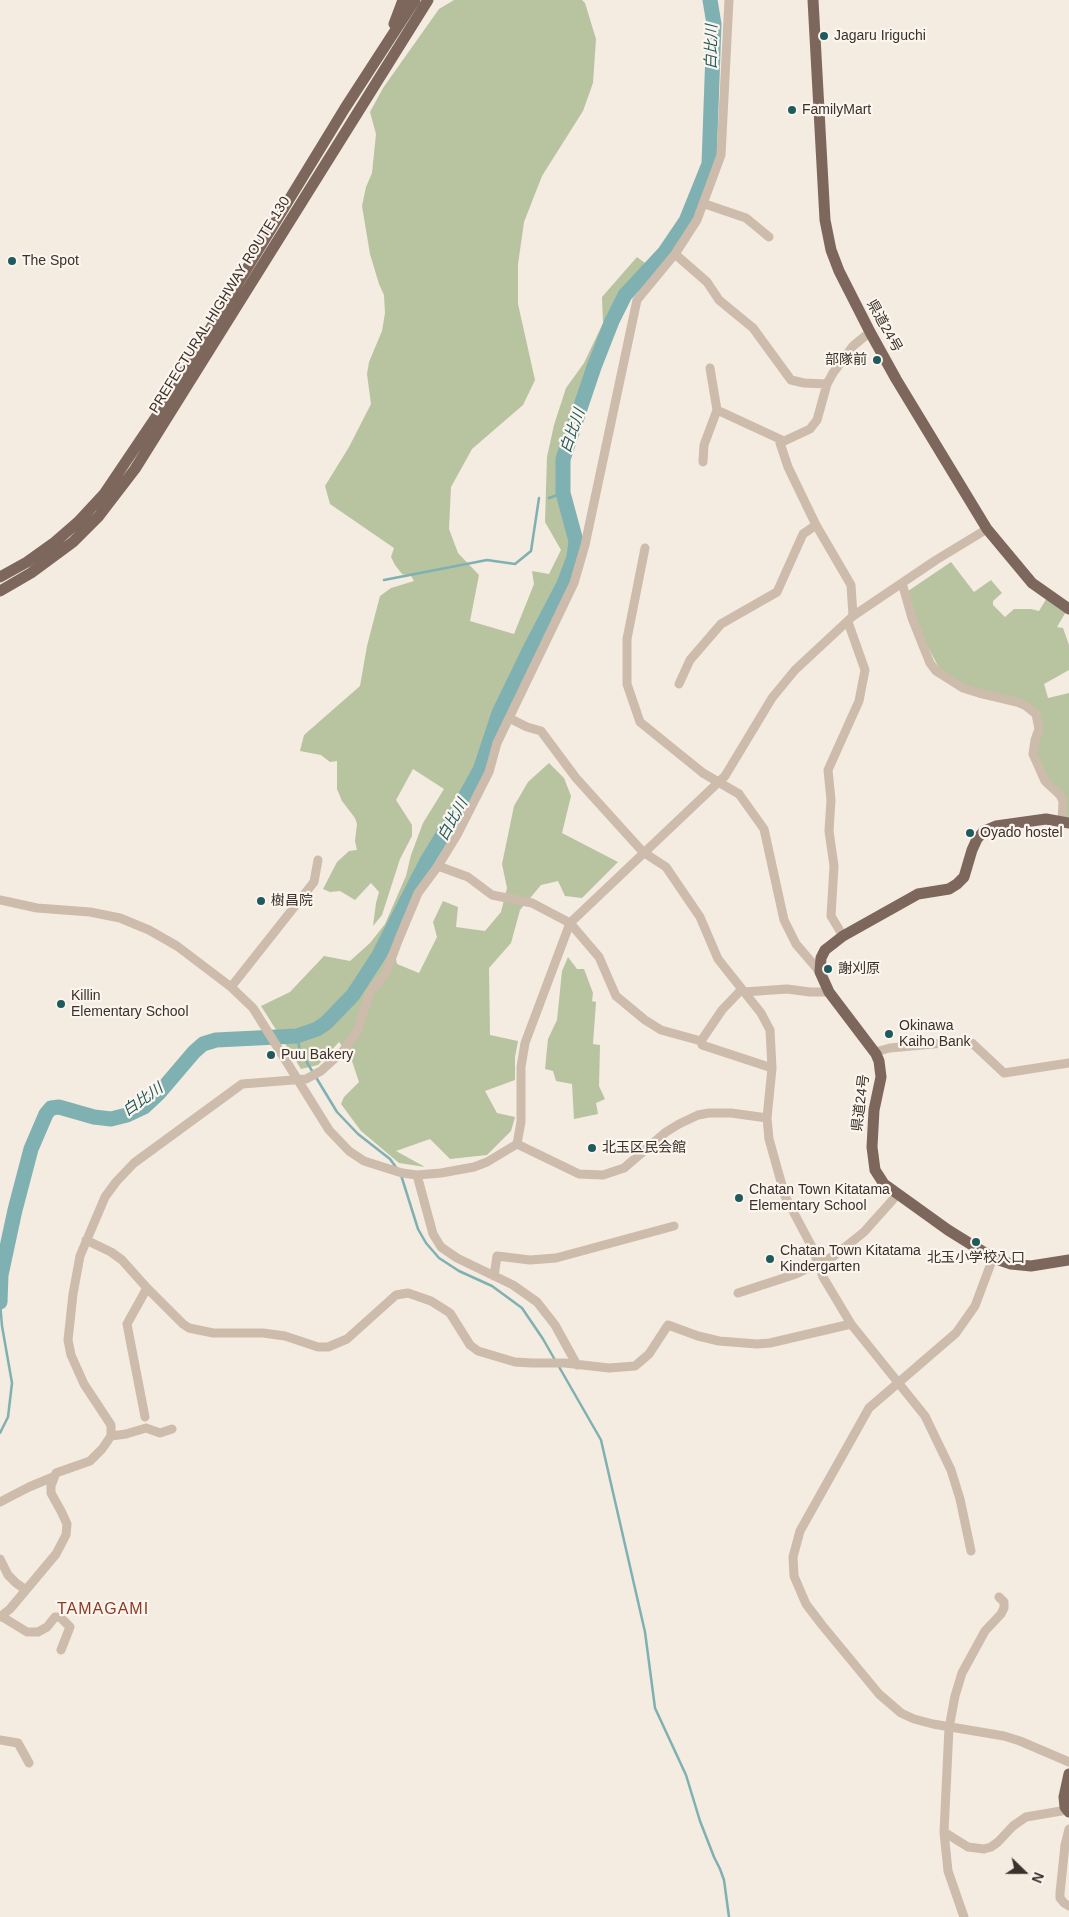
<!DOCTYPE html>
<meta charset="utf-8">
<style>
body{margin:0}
#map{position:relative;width:1069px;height:1917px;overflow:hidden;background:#f4ebe1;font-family:Arial,sans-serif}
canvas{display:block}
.north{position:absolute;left:999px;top:1847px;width:50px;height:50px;-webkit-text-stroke:4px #fbf5ee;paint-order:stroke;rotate:112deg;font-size:14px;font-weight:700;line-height:20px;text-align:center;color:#3b302b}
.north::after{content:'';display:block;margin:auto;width:18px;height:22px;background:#3b302b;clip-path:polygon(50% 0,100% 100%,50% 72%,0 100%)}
</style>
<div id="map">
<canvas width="1069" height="1917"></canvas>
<div class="north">N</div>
</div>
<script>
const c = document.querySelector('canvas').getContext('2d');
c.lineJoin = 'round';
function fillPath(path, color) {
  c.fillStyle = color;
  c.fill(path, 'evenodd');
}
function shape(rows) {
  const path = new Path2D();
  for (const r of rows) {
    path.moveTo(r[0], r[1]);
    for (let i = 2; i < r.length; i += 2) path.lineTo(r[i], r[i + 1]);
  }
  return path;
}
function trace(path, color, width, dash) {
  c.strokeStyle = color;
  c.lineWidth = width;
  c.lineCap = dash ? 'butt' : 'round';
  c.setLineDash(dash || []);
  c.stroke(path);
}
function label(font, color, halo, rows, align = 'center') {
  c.font = font + ' Arial,"Noto Sans JP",sans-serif';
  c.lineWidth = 4.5;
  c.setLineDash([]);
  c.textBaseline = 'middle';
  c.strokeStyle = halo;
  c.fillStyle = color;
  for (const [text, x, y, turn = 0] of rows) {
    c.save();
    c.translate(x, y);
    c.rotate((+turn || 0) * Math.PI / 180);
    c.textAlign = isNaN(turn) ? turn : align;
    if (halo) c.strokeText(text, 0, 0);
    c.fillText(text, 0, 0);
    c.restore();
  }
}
const green = shape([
 [454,0,582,0,585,3,596,39,593,83,583,111,542,176,524,222,518,264,518,304,535,380,523,405,472,449,451,487,449,529,458,553,479,575,470,621,514,634,534,584,532,571,549,574,561,550,545,522,547,457,554,425,566,388,584,363,603,323,602,297,637,257,645,263,609,314,587,369,556,470,556,494,579,543,575,563,563,596,509,703,479,780,406,907,392,941,397,964,419,973,437,937,433,922,443,901,458,907,456,927,485,931,501,912,507,888,502,864,514,806,528,782,549,763,564,778,571,796,562,833,618,862,582,898,565,896,558,881,541,885,520,910,511,943,489,968,490,1035,518,1041,515,1057,515,1080,485,1091,497,1113,515,1117,511,1131,487,1155,450,1159,430,1139,396,1151,425,1167,399,1163,361,1131,341,1104,344,1097,359,1082,351,1058,339,1042,318,1065,301,1069,261,1006,290,992,324,956,350,961,370,943,385,924,406,876,411,855,423,823,444,789,413,769,396,800,412,825,412,836,400,859,382,915,373,926,376,903,379,892,371,883,355,900,340,891,330,892,323,889,337,862,349,851,357,850,355,841,357,824,355,818,342,801,337,789,337,761,330,762,321,755,300,751,304,735,360,686,367,646,380,596,391,588,414,581,411,576,402,574,395,565,391,557,394,548,330,504,325,486,349,447,371,404,367,374,369,362,382,331,385,313,384,295,379,284,370,254,362,206,366,187,372,173,376,134,370,112,383,88,439,9],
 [951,562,974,592,991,580,1002,593,993,601,993,605,1005,617,1014,609,1031,609,1039,611,1048,596,1067,610,1057,627,1063,628,1069,645,1069,670,1044,684,1048,698,1069,693,1069,822,1062,821,1063,803,1035,758,1038,731,1035,712,974,692,939,668,927,645,915,617,908,591],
 [568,957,577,969,584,969,593,993,592,1001,596,1002,593,1044,600,1045,599,1086,605,1099,596,1103,598,1114,574,1119,572,1084,556,1081,553,1071,545,1069,548,1039,557,1020,562,971]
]);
const stream = shape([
 [549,498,563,493],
 [384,580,487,560,515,564,531,551,539,498],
 [297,1036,300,1051,337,1112,358,1134,390,1159,398,1170],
 [401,1175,418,1229,426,1243,439,1258,459,1271,492,1286,522,1308,543,1339,555,1360],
 [558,1365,601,1440,645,1632,655,1708,686,1775,700,1821,714,1857,720,1869,724,1880,729,1917],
 [0,1433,8,1417,12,1383,2,1326,0,1302]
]);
const river = shape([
 [0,1302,1,1275,15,1210,31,1149,46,1114,51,1108,59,1107,94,1117,111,1119,127,1115,144,1107,159,1093,194,1052,203,1044,216,1040,297,1036,317,1029,326,1023,353,995,379,955,427,861,454,817,480,770,499,713,530,649,564,584,574,557,576,541,563,493,563,459,594,367,612,321,625,295,665,252,686,221,709,164,714,24,710,0]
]);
const minor = shape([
 [705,204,746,218,769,237],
 [675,254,707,282,719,300,753,328,791,380,804,383,827,384],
 [717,410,784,441],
 [703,462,704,445,717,410,710,368],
 [645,548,627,639,627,684,640,722,703,773],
 [902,583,912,618,930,663,936,671,963,688,979,693,1017,702,1026,706,1036,714,1039,729,1035,740,1033,754,1045,781,1060,795,1063,801,1062,822],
 [853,616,851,585,816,525,788,467,780,443,810,429,817,420,827,384,833,373,853,346,870,332],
 [679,684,690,660,721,624,777,592,803,534,816,525],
 [509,718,527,727,541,731,576,778,643,852,666,867,700,917,718,959,761,1013,770,1030,772,1068,767,1118],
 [739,794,764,829,784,920,796,944,820,972],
 [438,866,468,877,492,895,532,903,570,923,599,957,616,996,645,1020,661,1030,701,1041,702,1045,772,1068],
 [0,900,37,908,90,912,120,918,149,930,177,946,231,987,253,1008,329,1130,349,1151,364,1161,402,1173,417,1175,441,1173,474,1167,487,1162,517,1144],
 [843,936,831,916,834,866,829,831,831,800,828,770,859,701,865,670,848,622],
 [231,987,314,882,318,860],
 [744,992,787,989,810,992,829,992],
 [701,1041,722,1010,742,989],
 [875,1052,890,1048,965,1041,972,1043,1004,1073,1069,1063],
 [517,1144,521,1122,521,1067,525,1043,570,923,725,776,772,698,795,670,853,616,936,560,987,529],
 [517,1144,579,1174,603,1175,624,1168,666,1132,679,1124,698,1115,709,1113,731,1113,767,1118,769,1139,785,1196,812,1247,823,1277,851,1324,925,1416,951,1470,960,1499,971,1551],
 [417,1175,433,1234,441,1247,457,1258,513,1285,537,1302,555,1325,577,1365],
 [86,1240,111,1252,122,1260,147,1288,183,1324,189,1328,213,1333,263,1333,285,1336,318,1347,328,1347,347,1339,396,1295,408,1293,431,1301,450,1313,470,1345,478,1351,515,1362,532,1363,565,1363,609,1368,635,1366,649,1354,668,1325,698,1336,719,1341,757,1344,770,1343,851,1324],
 [993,1258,975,1306,956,1333,869,1408,800,1531,793,1557,794,1576,806,1604,822,1625,879,1694,901,1713,914,1719,933,1724,1004,1736,1020,1741,1069,1762],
 [494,1276,497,1256,530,1260,556,1258,674,1226],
 [738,1293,796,1274,834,1256,864,1232,897,1195],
 [145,1417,127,1324,147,1288],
 [111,1436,126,1434,146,1428,160,1433,172,1429],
 [0,1502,29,1487,53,1477],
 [0,1559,8,1575,16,1583,26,1590],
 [1,1616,27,1632,38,1632,47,1627,55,1617,60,1617,70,1627,61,1650],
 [0,1617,10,1609,56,1554,66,1535,67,1524,61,1511,51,1493,51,1486,56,1473,90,1461,102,1449,111,1436,111,1425,84,1384,71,1355,68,1340,73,1294,80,1256,105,1197,116,1182,134,1163,242,1084,306,1079,321,1071,343,1051,357,1032,370,992,386,973,398,941,418,893,438,866,457,835,489,772,497,743,574,583,585,545,637,300,675,254,697,220,721,155,729,0],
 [0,1740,18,1743,29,1763],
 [1069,1829,1065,1845,1060,1893,1060,1898,1064,1903,1069,1906],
 [944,1832,968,1847,984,1849,991,1847,998,1842,1013,1826,1026,1817,1067,1810],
 [964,1917,948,1871,944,1832,949,1728,955,1696,962,1673,985,1631,1001,1614,1004,1608,1004,1602,999,1597]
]);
const major = shape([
 [813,0,825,220,831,250,839,271,870,332,896,379,987,529,1032,583,1069,609],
 [394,24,403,0],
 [0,577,27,562,55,542,78,522,104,494,160,411,345,108,415,0],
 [0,591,31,573,73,542,99,516,135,469,428,0],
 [1069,823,1046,819,996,826,984,831,977,839,972,850,964,877,957,884,949,889,918,894,843,936,825,950,821,958,820,972,829,992,876,1054,879,1061,881,1077,874,1110,872,1147,875,1170,884,1184,948,1230,993,1258,1011,1264,1031,1266,1069,1260],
 [1069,1774,1064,1797,1065,1807,1069,1812]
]);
const minorBridge = shape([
 [703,773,739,794]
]);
const markers = [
 [824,36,5,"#1f5a5e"],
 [792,110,5,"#1f5a5e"],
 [12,261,5,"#1f5a5e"],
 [877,360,5,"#1f5a5e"],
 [970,833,5,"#1f5a5e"],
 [261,901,5,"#1f5a5e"],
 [828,969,5,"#1f5a5e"],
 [61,1004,5,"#1f5a5e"],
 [889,1034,5,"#1f5a5e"],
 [271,1055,5,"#1f5a5e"],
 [592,1148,5,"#1f5a5e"],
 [739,1198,5,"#1f5a5e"],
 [976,1242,5,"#1f5a5e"],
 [770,1259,5,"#1f5a5e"]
];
const poiNames = [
 ["Jagaru Iriguchi",834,36],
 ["FamilyMart",802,110],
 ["The Spot",22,261],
 ["部隊前",867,360,"right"],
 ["Oyado hostel",980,833],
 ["樹昌院",271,901],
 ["謝刈原",838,969],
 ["Killin",71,996],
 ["Elementary School",71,1012],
 ["Okinawa",899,1026],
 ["Kaiho Bank",899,1042],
 ["Puu Bakery",281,1055],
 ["北玉区民会館",602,1148],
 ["Chatan Town Kitatama",749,1190],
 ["Elementary School",749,1206],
 ["Chatan Town Kitatama",780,1251],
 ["Kindergarten",780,1267],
 ["北玉小学校入口",976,1258,"center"]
];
const streetNames = [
 ["PREFECTURAL HIGHWAY ROUTE 130",220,305,-58],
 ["県道24号",884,326,61],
 ["県道24号",861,1103,-83]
];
const waterNames = [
 ["白比川",712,47,-89],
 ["白比川",573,431,-71],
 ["白比川",453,820,-61],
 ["白比川",143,1100,-35]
];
const quarterNames = [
 ["TAMAGAMI",103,1610]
];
fillPath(green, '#b8c4a0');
trace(stream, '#7fb0b2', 2.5);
trace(river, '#7fb0b2', 15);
trace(minor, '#cdbbac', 9);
trace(major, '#7d675c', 11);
trace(minorBridge, '#cdbbac', 9);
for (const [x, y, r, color] of markers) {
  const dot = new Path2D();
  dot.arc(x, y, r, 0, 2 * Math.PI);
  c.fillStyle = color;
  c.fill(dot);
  trace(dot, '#fbf5ee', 2);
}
label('14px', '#3b302b', '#fbf5ee', poiNames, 'left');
label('14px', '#3b302b', '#fbf5ee', streetNames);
label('italic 15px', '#1f5a5e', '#fbf5ee', waterNames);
c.letterSpacing = '1px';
label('16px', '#8c3b22', '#fbf5ee', quarterNames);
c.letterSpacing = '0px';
</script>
